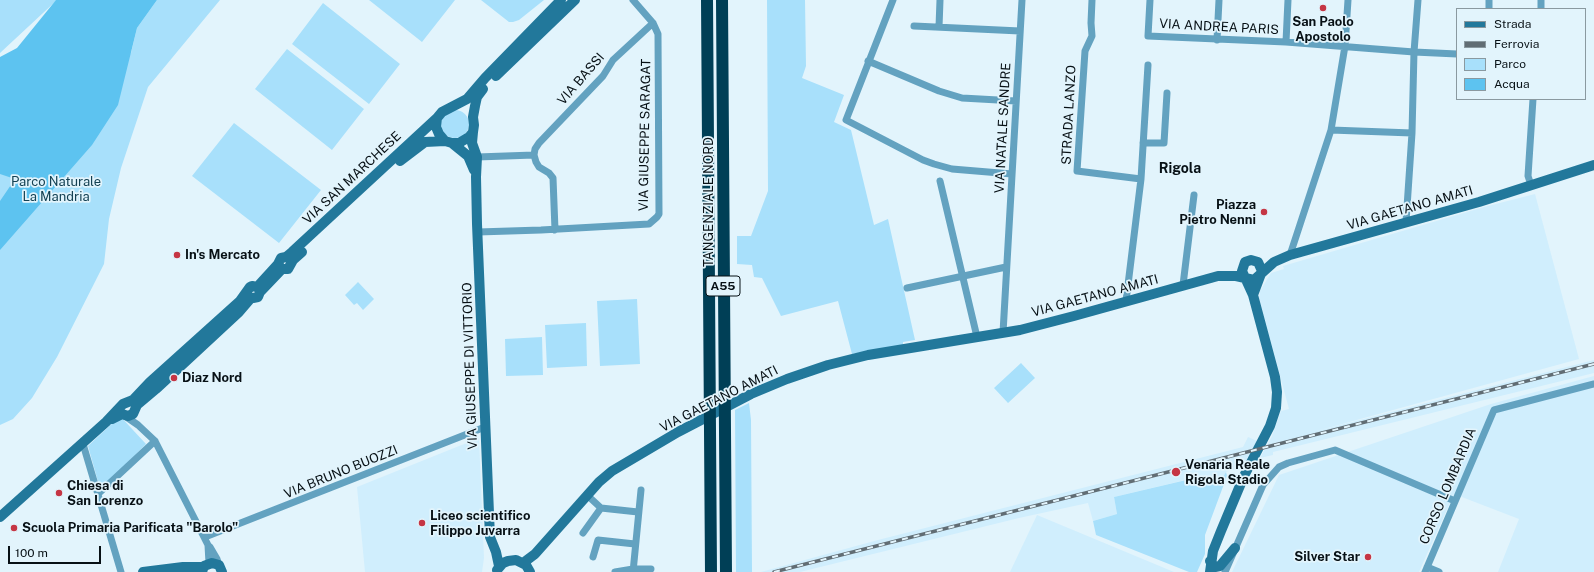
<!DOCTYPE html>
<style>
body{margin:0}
#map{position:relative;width:1594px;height:572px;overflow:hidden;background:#e2f4fc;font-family:"Public Sans",sans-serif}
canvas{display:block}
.legend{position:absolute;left:1456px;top:8px;width:130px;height:92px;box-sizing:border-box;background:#e2f4fc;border:1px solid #8a99a0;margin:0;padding:5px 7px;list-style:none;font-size:12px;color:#071015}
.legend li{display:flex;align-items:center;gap:8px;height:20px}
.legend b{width:20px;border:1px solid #8a99a0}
.scale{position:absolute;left:8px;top:546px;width:93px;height:18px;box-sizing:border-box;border:2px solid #071015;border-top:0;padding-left:5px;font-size:12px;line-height:14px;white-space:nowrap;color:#071015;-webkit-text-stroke:3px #e2f4fc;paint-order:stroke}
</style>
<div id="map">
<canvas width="1594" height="572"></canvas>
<ul class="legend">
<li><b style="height:5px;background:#22789b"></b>Strada</li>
<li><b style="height:5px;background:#616d74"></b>Ferrovia</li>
<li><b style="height:11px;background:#a8e0fb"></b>Parco</li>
<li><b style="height:11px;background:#5dc3f0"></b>Acqua</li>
</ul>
<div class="scale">100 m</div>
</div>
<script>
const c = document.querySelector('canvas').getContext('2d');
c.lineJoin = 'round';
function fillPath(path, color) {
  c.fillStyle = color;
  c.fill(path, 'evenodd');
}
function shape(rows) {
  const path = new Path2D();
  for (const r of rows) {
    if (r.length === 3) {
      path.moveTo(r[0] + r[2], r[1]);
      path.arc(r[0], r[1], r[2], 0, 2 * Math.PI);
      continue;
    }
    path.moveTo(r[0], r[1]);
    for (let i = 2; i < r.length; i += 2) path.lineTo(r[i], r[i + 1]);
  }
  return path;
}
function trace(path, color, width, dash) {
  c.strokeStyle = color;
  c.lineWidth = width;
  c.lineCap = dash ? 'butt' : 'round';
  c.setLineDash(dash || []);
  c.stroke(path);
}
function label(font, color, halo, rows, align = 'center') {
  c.font = font + ' "Public Sans",sans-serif';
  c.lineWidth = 3.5;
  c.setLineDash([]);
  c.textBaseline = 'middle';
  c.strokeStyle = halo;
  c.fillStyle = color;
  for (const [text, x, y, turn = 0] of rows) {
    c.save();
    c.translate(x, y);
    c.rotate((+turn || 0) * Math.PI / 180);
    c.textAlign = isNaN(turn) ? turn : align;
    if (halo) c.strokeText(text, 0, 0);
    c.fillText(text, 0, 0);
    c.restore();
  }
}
const built = shape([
 [1535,194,1579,359,1313,432,1594,360,1594,373,1273,452,1273,455,1260,458,1272,436,1281,411,1289,409,1259,298,1260,291,1271,273,1284,269,1283,266,1484,207],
 [1594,376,1594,572,1498,572,1519,519,1454,494,1419,572,1232,572,1279,475,1491,404],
 [1248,437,1257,441,1243,466,1226,472,1221,481,1201,486,1198,477,1114,497,1117,514,1093,521,1088,503,1019,518,800,572,761,572,878,540,1243,447],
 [479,438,484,558,482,572,365,572,357,487],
 [1037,515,1174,572,1010,572]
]);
const green = shape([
 [0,0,57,0,0,53],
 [157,0,220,0,148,87,121,168,109,219,104,264,57,357,32,398,13,419,0,425,0,133,131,53,137,28],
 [369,0,455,0,422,42],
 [481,0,544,0,519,20,513,22,509,22],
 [767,0,805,0,806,66,802,78,844,95,834,122,851,130,874,225,888,219,915,340,903,342,903,345,852,354,838,301,781,316,762,278,754,277,752,265,737,264,737,236,751,236,768,191],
 [323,3,400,64,369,104,292,44],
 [287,49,364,109,332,150,255,89],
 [455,124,14],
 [234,123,321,190,279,243,192,176],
 [358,282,374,299,363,310,357,303,354,305,345,295],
 [637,299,640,364,600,366,597,301],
 [586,323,587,366,547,368,545,325],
 [542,337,543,375,506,376,505,339],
 [1021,363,1035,378,1008,403,994,388],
 [749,403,751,420,752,572,736,572,735,410],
 [120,416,146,444,104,487,99,485,88,446],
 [1226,472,1227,476,1205,535,1205,554,1197,572,1189,572,1096,535,1093,521,1117,514,1114,497,1199,477,1201,486,1221,481]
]);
const water = shape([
 [56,0,157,0,137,28,118,105,92,145,0,250,0,201,15,179,0,174,0,57,17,48]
]);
const street = shape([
 [893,0,846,120,923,160,934,164,952,169,1012,174],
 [1092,0,1091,23,1092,36,1085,51,1077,171,1141,179],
 [1150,0,1148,36,1286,42,1414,52,1457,54],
 [1489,9,1489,0],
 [1541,9,1541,0],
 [914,26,1020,31],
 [939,27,940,0],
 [1217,40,1219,0],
 [1286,42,1288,0],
 [868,61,939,91,962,98,1016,101],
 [1331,130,1412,133],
 [1143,143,1164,143,1167,93],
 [477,157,534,155],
 [940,181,977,337],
 [1531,185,1528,176,1533,99],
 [1406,222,1412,133,1414,52,1418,0],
 [555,230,553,178,549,173,539,167,536,162,534,155,535,149,539,143,603,76,613,60,653,23],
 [478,232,541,230,649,224,657,217,659,214,658,34,653,23,633,0],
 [1290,255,1331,130,1345,46,1348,0],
 [1183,285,1194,195],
 [907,288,1006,267],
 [1126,301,1141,179,1148,65],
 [1003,333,1022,0],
 [125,416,138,425,155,441,208,545,209,563],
 [83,444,121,572],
 [98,494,155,441],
 [587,495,601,508,638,512],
 [583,533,601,508],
 [205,537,485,427],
 [210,547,217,559,219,565],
 [593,557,598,540,635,544],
 [1427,567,1439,572],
 [615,572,633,569,651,569],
 [633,572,641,490],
 [1225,572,1263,485,1279,467,1288,463,1335,450,1455,501],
 [1425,572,1494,410,1594,384]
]);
const secondary = shape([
 [496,76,575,0],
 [437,118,436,127,439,134,445,141],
 [473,132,472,143,477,157,476,177,477,224,490,537,496,552,499,566],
 [452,143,468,156,474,170],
 [400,161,425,142,445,141,452,143,459,143,469,137,473,132,474,125,473,117,475,106,477,97,483,89],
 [282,269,288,269,293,260,302,252],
 [257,287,278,264,281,258,286,257,292,252,437,118,442,112,467,99,485,78,561,0],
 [251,298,253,298,258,297,260,292,282,269],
 [112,419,122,414,128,416,133,414,137,405,156,389,239,312,251,298],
 [0,517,106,422,123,404,133,400,150,382,240,301,250,287,252,286,257,287],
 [1210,561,1215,567,1220,566,1235,548],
 [523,563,535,554,599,482,612,471,678,432,751,394,787,379,828,365,868,355,1020,330,1074,316,1218,276,1236,276,1254,280,1274,262,1290,255,1479,202,1594,165],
 [497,570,503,563,508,561,516,560,526,565,530,572],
 [143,572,183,567,204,567],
 [202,572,204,566,212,563,219,565,222,572],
 [1210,572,1213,551,1221,531,1244,476,1270,426,1276,408,1277,392,1275,377,1253,295,1242,271,1245,262,1251,260,1258,262,1262,271,1253,295]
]);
const highway = shape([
 [707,0,711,572],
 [722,0,726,572]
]);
const rail = shape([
 [774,572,1594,364]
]);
const markers = [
 [1323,8,4,"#c53544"],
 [1264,212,4,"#c53544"],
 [177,255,4,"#c53544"],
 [174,378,4,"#c53544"],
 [1176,472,5,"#c53544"],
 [59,493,4,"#c53544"],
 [422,523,4,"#c53544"],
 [14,528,4,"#c53544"],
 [1368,557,4,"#c53544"]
];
const shields = [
 [723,286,34]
];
const shieldNames = [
 ["A55",723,286]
];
const poiNames = [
 ["San Paolo",1323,22,"center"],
 ["Apostolo",1323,37,"center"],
 ["Piazza",1256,205,"right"],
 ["Pietro Nenni",1256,220,"right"],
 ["In's Mercato",185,255],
 ["Diaz Nord",182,378],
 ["Venaria Reale",1185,465],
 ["Rigola Stadio",1185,480],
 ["Chiesa di",67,486],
 ["San Lorenzo",67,501],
 ["Liceo scientifico",430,516],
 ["Filippo Juvarra",430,531],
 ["Scuola Primaria Parificata \"Barolo\"",22,528],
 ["Silver Star",1360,557,"right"]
];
const streetNames = [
 ["VIA ANDREA PARIS",1219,27,3],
 ["VIA BASSI",581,79,-49],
 ["STRADA LANZO",1069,115,-87],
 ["VIA NATALE SANDRE",1003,128,-87],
 ["VIA GIUSEPPE SARAGAT",645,135,-89],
 ["VIA SAN MARCHESE",352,178,-43],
 ["TANGENZIALE NORD",709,202,-90],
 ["VIA GAETANO AMATI",1410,208,-16],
 ["VIA GAETANO AMATI",1095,296,-15],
 ["VIA GIUSEPPE DI VITTORIO",470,366,-92],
 ["VIA GAETANO AMATI",719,399,-27],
 ["VIA BRUNO BUOZZI",341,472,-22],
 ["CORSO LOMBARDIA",1448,486,-67]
];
const parkNames = [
 ["Parco Naturale",56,182],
 ["La Mandria",56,197]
];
const neighbourhoodNames = [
 ["Rigola",1180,169]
];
fillPath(built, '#d0eefd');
fillPath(green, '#a8e0fb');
fillPath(water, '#5dc3f0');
trace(street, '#63a2c0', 7);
trace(secondary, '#22789b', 10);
trace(highway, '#003f56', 12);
trace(rail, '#616d74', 3.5);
trace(rail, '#e2f4fc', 2, [6]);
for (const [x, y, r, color] of markers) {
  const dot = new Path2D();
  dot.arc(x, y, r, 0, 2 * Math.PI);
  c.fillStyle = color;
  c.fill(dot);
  trace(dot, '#e2f4fc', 1.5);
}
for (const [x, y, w] of shields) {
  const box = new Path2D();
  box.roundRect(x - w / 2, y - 10, w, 20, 3);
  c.fillStyle = '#e2f4fc';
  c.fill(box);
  trace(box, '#071015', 1);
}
label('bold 12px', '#071015', null, shieldNames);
label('bold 13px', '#071015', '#e2f4fc', poiNames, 'left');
label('13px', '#071015', '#e2f4fc', streetNames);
label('13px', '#144153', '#e2f4fc', parkNames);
label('bold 14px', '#071015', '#e2f4fc', neighbourhoodNames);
</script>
